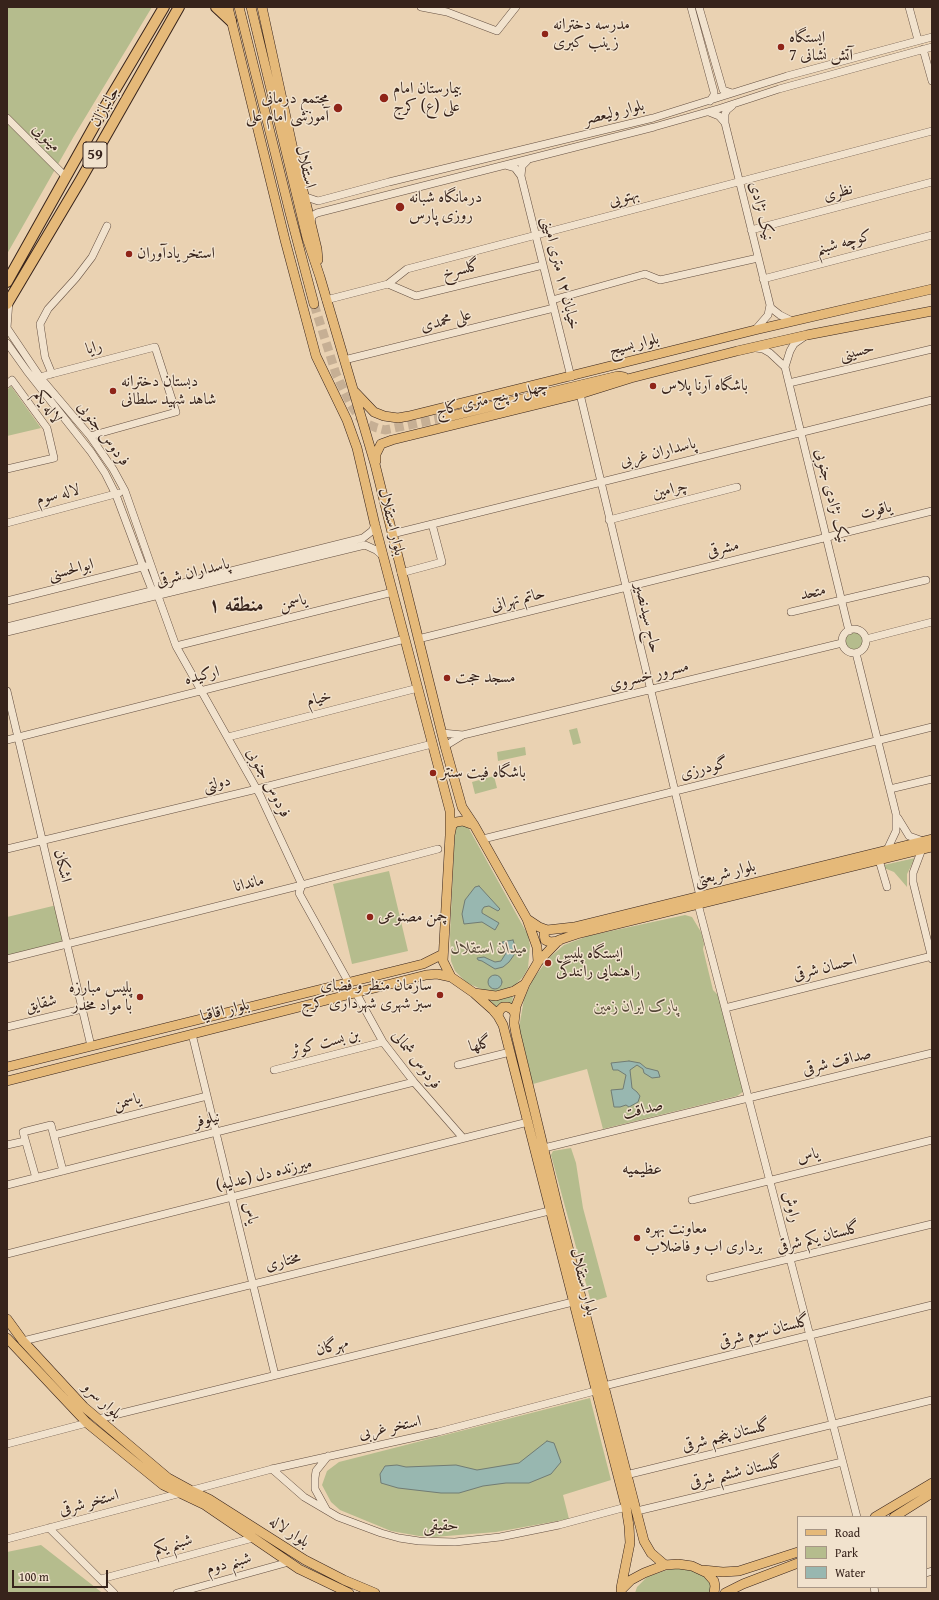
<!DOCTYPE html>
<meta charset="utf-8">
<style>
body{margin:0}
#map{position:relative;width:939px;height:1600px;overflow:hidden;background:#ead2b2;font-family:"Gentium Book Plus",serif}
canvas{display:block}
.frame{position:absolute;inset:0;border:8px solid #37231b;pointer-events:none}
.legend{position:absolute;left:797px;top:1516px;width:130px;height:72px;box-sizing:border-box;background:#f1e2cd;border:1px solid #a79686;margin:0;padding:5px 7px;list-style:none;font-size:12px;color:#37231b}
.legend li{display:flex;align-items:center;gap:8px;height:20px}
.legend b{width:20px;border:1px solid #a79686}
.scale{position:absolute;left:12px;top:1570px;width:96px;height:18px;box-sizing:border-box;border:2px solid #37231b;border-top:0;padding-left:5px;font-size:12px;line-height:14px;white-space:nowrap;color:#37231b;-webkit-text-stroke:3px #f1e2cd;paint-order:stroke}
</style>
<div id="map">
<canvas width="939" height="1600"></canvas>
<div class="frame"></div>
<ul class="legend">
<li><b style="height:5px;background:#e5b979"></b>Road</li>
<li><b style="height:11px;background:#b5bc8d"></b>Park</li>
<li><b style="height:11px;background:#98b7b0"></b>Water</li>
</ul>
<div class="scale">100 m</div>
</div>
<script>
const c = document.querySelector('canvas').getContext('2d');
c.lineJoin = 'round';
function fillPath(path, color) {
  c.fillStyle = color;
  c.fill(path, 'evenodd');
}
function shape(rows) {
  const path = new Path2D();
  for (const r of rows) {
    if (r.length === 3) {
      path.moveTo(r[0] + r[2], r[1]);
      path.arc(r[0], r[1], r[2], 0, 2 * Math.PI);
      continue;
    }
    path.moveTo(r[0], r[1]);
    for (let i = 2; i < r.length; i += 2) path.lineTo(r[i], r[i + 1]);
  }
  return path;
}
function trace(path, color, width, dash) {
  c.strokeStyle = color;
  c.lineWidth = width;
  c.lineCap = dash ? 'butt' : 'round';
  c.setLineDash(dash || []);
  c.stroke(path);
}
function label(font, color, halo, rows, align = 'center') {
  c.font = font + ' "Gentium Book Plus",Amiri,serif';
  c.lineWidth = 3;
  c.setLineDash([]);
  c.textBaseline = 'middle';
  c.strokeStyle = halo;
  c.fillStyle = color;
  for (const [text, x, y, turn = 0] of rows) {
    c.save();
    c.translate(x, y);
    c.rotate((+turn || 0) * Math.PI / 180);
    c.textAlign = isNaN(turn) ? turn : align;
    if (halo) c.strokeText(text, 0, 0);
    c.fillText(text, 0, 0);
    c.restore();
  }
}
const green = shape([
 [7,7,152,7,74,136,7,254],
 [11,386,41,428,7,436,7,390],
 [854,641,11],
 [577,728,581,743,573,745,569,730],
 [525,747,526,755,498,761,497,752],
 [494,776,497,788,475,794,472,782],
 [461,823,468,827,528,935,530,946,528,968,523,977,515,985,503,990,495,992,486,991,467,983,455,971,451,961,450,935,455,829],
 [915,858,907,874,907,887,894,872,884,868,884,865],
 [389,871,408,951,352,964,333,884],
 [57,905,67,945,7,959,7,917],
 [685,915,692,917,701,932,704,944,703,949,713,990,721,998,744,1091,737,1096,603,1129,587,1069,533,1084,519,1028,524,999,533,979,549,958,564,945,588,936],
 [513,994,512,1005,498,1009,490,1000],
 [571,1148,576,1163,583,1208,607,1297,591,1302,551,1155,553,1151],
 [590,1398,611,1480,563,1495,569,1519,496,1532,434,1537,419,1536,391,1531,340,1510,331,1502,322,1485,327,1471,339,1462],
 [41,1545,100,1591,102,1593,7,1593,7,1552],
 [678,1568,687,1568,709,1578,712,1586,710,1593,635,1593,637,1587,647,1577,667,1570]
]);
const water = shape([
 [479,886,500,909,498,911,489,906,484,907,482,910,482,913,499,923,495,930,482,922,464,924,462,914,465,900,475,887,479,886],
 [513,940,515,946,514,955,509,962,503,967,495,969,482,961,478,960,477,958,484,957,495,962,501,961,506,953,502,942,513,940],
 [495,982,7],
 [629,1061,640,1063,646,1068,658,1071,660,1077,652,1078,644,1073,643,1069,637,1065,630,1070,632,1088,637,1092,640,1096,638,1102,629,1107,626,1105,620,1107,614,1107,611,1090,623,1089,626,1075,618,1070,613,1070,611,1063,629,1061],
 [547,1441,554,1443,561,1462,551,1474,529,1483,506,1483,483,1486,459,1493,441,1493,398,1488,381,1483,380,1474,385,1466,397,1465,406,1467,456,1465,477,1470,519,1463,547,1441]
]);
const majorTunnel = shape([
 [314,304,336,374,351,405,359,417,365,423,377,428,385,430,443,418]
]);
const minor = shape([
 [421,7,447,12,497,31,516,7],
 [691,7,714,92,714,95,710,101],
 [699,7,723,90,732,93],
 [909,7,918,40],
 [923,49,932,81],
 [709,112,719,116,725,123,725,114,727,110,732,106],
 [7,118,66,177],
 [725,123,770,305,768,315,755,330],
 [508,166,515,168,521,176,522,166,527,161],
 [521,176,571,377],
 [303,192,306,197,318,201,389,182,653,118,787,76,932,37],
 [311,222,312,216,317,213,654,127,721,108,779,89,932,47],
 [751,230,932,182],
 [763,279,932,235],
 [388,284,416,296,543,265],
 [326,300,388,284,407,269,932,131],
 [552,300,645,274,660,280,758,258],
 [9,301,7,328,40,377,90,436,113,469,125,491,159,588,159,592],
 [770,305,771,308,780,315,792,321],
 [804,337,794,344,790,351,785,367,849,631],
 [7,343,27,371,91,452,105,473,116,495,143,567,152,590,158,596,176,646,260,795,302,885,299,893,349,983],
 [756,348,763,349,770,353,785,367],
 [344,360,554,308],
 [52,374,45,357,40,324,48,309,76,278,92,257,107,226],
 [40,377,155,347,176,412,90,436],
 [789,383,932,349],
 [7,384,12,380,47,428,54,458,7,469],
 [580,394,700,896],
 [609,520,737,487],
 [7,523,119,493],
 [392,534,932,400],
 [401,573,442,562,432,524],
 [7,601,146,566],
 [791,612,926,580],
 [7,627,363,538,372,531,375,525],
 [854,641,12],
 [7,632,365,545,376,550,383,556],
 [418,639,932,511],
 [866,639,932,622],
 [176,646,393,592],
 [856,653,896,814,896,831,887,850],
 [7,691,91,1046],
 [442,733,463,735],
 [228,737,418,688],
 [7,740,405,639],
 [445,746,463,735,842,643],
 [890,789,932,779],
 [898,818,909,836,923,841],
 [483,839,932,727],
 [7,849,257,789,432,744],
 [922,849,913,873,913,882,932,959],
 [879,860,887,887],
 [698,904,857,1517],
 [7,959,302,885,438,849],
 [356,993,383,1042,414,1082,463,1138],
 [725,1008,932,956],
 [7,1027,82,1009],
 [192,1034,275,1375],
 [458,1065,510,1052],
 [274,1070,383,1042],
 [54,1135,207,1096],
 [7,1145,25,1141],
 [544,1148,932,1053],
 [36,1178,23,1132,51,1125,63,1171],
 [7,1185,414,1082],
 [692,1200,932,1140],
 [7,1254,528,1122],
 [710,1278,932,1224],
 [23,1341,549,1211],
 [604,1386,932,1305],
 [98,1419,577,1301],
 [7,1444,87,1423],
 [272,1469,304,1497,338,1517,381,1533,399,1538,419,1541,455,1542,500,1537,559,1525,626,1507],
 [626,1475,932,1400],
 [326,1509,315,1489,315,1478,316,1471,328,1456],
 [637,1511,842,1462],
 [49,1528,114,1593],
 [7,1539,272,1469,438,1432,595,1391],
 [926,1573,932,1571],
 [101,1579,253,1538],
 [874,1587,875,1593],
 [177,1593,289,1562]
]);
const major = shape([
 [228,7,285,240,316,356,347,420,357,448,375,525,450,811,450,835,443,961,451,977,474,993,496,996,514,991,525,984,538,962,537,947,527,919,474,825,463,821,456,822,452,825,450,835],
 [239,7,290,213,314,304],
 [251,7,307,238,320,277,375,464,445,746,462,807,474,825],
 [262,7,292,145,317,249,318,260],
 [355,392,374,412,384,416,398,418,409,416,755,330,932,289],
 [443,418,618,376,624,377],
 [376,461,376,454,381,444,392,440,580,394,631,378,737,351,807,335,932,311],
 [527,919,539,927,547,930,574,927,932,839],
 [547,930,544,934,545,940,550,942,559,941],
 [538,962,559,940,577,934,932,847],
 [525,984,516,1006,514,1023,516,1034,558,1208,644,1541,651,1553,665,1565],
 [475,994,493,1010,498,1016,503,1025,626,1507,629,1526,630,1543,621,1588],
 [498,1016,499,1011,503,1007,508,1007,513,1010,515,1014],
 [7,1067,423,964,443,954],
 [7,1081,426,975,437,974,451,977],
 [7,1319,23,1341,84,1407,168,1478,190,1490,209,1499,305,1560,344,1580,375,1593],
 [7,1338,87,1423,163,1485,205,1505,299,1569,349,1593],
 [875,1517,932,1483],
 [894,1517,932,1493],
 [703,1570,723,1572,739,1571,798,1552],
 [621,1590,631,1580,644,1573,665,1565,678,1564,692,1566,707,1573,714,1581,715,1586,714,1593],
 [725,1593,743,1584,798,1563]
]);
const highway = shape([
 [216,7,231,21],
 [7,282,106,105,164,7],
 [7,304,80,181,179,7]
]);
const markers = [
 [545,34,4,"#8f2418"],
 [781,47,4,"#8f2418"],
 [384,98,5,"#8f2418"],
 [338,108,5,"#8f2418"],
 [400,207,5,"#8f2418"],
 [129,254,4,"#8f2418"],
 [653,386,4,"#8f2418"],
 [113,391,4,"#8f2418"],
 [447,678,4,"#8f2418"],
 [433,773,4,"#8f2418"],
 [370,917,4,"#8f2418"],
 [548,963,4,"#8f2418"],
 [440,995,4,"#8f2418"],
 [140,997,4,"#8f2418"],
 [637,1238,4,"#8f2418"]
];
const shields = [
 [95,155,24]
];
const shieldNames = [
 ["59",95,155]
];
const poiNames = [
 ["مدرسه دخترانه",553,25],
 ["زینب کبری",553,43],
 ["ایستگاه",789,38],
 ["آتش نشانی 7",789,56],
 ["بیمارستان امام",393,89],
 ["علی (ع) کرج",393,107],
 ["مجتمع درمانی",329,99,"right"],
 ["آموزشی امام علی",329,117,"right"],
 ["درمانگاه شبانه",409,198],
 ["روزی پارس",409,216],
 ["استخر یادآوران",137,254],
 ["دبستان دخترانه",121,382],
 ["شاهد شهید سلطانی",121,400],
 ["باشگاه آرنا پلاس",661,386],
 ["مسجد حجت",455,678],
 ["باشگاه فیت سنتر",441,773],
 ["چمن مصنوعی",378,917],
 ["ایستگاه پلیس",556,954],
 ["راهنمایی رانندگی",556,972],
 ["سازمان منظر و فضای",432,986,"right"],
 ["سبز شهری شهرداری کرج",432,1004,"right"],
 ["پلیس مبارزه",132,988,"right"],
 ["با مواد مخدر",132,1006,"right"],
 ["معاونت بهره",645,1229],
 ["برداری اب و فاضلاب",645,1247]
];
const streetNames = [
 ["جانبازان",105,107,-60],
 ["بلوار ولیعصر",614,113,-14],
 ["مینویی",46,138,45],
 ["استقلال",305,167,76],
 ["نظری",838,193,-15],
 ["بهتویی",624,198,-15],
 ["نیک نژادی",761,211,76],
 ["کوچه شبنم",844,243,-15],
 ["گلسرخ",461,270,-14],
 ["خیابان ۱۲ متری امینی",560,273,76],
 ["علی محمدی",446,321,-14],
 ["بلوار بسیج",634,345,-14],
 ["رایا",94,348,-14],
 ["حسینی",857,352,-13],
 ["چهل و پنج متری کاج",492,399,-13],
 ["لاله یکم",47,407,57],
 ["فردوس جنوبی",103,434,53],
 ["پاسداران غربی",658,453,-14],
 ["چرامین",670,490,-14],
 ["لاله سوم",58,495,-14],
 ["نیک نژادی جنوبی",831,496,76],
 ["یاقوت",876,511,-14],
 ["بلوار استقلال",391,522,76],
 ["مشرقی",723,549,-14],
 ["ابوالحسنی",71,570,-14],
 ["پاسداران شرقی",193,573,-14],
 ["متحد",813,593,-13],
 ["حاتم تهرانی",518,600,-14],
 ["یاسمن",293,603,-14],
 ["حاج سیدنصیر",647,618,77],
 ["ارکیده",202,676,-14],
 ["مسرور خسروی",649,676,-14],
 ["خیام",319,699,-14],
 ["گودرزی",704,769,-14],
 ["فردوس جنوبی",268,783,62],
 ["دولتی",217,784,-13],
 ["اشکان",62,866,77],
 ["بلوار شریعتی",725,874,-14],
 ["ماندانا",249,884,-14],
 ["احسان شرقی",825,968,-14],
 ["شقایق",41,1004,-14],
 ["بلوار اقاقیا",225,1011,-14],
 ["بن بست کوثر",325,1043,-14],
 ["گلها",480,1045,-14],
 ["فردوس شمالی",416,1060,52],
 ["صداقت شرقی",837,1062,-14],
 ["یاسمن",127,1102,-14],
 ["صداقت",643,1110,-14],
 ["نیلوفر",207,1120,-14],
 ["یاس",808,1156,-14],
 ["میرزنده دل (عدلیه)",264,1175,-14],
 ["راوش",791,1207,76],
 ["یاس",250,1213,76],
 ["گلستان یکم شرقی",818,1238,-14],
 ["مختاری",283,1262,-14],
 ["بلوار استقلال",583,1282,76],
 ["گلستان سوم شرقی",764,1332,-14],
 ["مهرگان",332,1347,-14],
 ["بلوار سرو",102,1401,43],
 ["استخر غربی",390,1428,-12],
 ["گلستان پنجم شرقی",726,1436,-14],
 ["گلستان ششم شرقی",736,1473,-13],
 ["استخر شرقی",89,1503,-15],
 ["حقیقی",441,1526,1],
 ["بلوار لاله",289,1532,33],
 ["شبنم یکم",173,1545,-15],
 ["شبنم دوم",229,1564,-15]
];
const parkNames = [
 ["میدان استقلال",489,949],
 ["پارک ایران زمین",636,1007]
];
const neighbourhoodNames = [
 ["عظیمیه",642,1170]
];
const districtNames = [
 ["منطقه ۱",236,606]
];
fillPath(green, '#b5bc8d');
fillPath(water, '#98b7b0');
trace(water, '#717c74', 1);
trace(majorTunnel, '#c6af94', 9, [9, 4.5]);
trace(minor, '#644f41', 8);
trace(major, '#37231b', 10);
trace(highway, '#37231b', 12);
trace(minor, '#f1e2cd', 7);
trace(major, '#e5b979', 9);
trace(highway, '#e5b979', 10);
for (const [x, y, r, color] of markers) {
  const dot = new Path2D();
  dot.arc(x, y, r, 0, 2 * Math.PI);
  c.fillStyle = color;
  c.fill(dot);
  trace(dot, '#f1e2cd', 1.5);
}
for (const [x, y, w] of shields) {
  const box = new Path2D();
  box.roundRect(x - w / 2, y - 13, w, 26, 3);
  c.fillStyle = '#f1e2cd';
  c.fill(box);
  trace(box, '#37231b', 1);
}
label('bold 15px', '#37231b', null, shieldNames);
label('16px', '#37231b', '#f1e2cd', poiNames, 'left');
label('16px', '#37231b', '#f1e2cd', streetNames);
label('italic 16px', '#564938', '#f1e2cd', parkNames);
label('17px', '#37231b', '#f1e2cd', neighbourhoodNames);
label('bold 20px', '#37231b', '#f1e2cd', districtNames);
</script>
